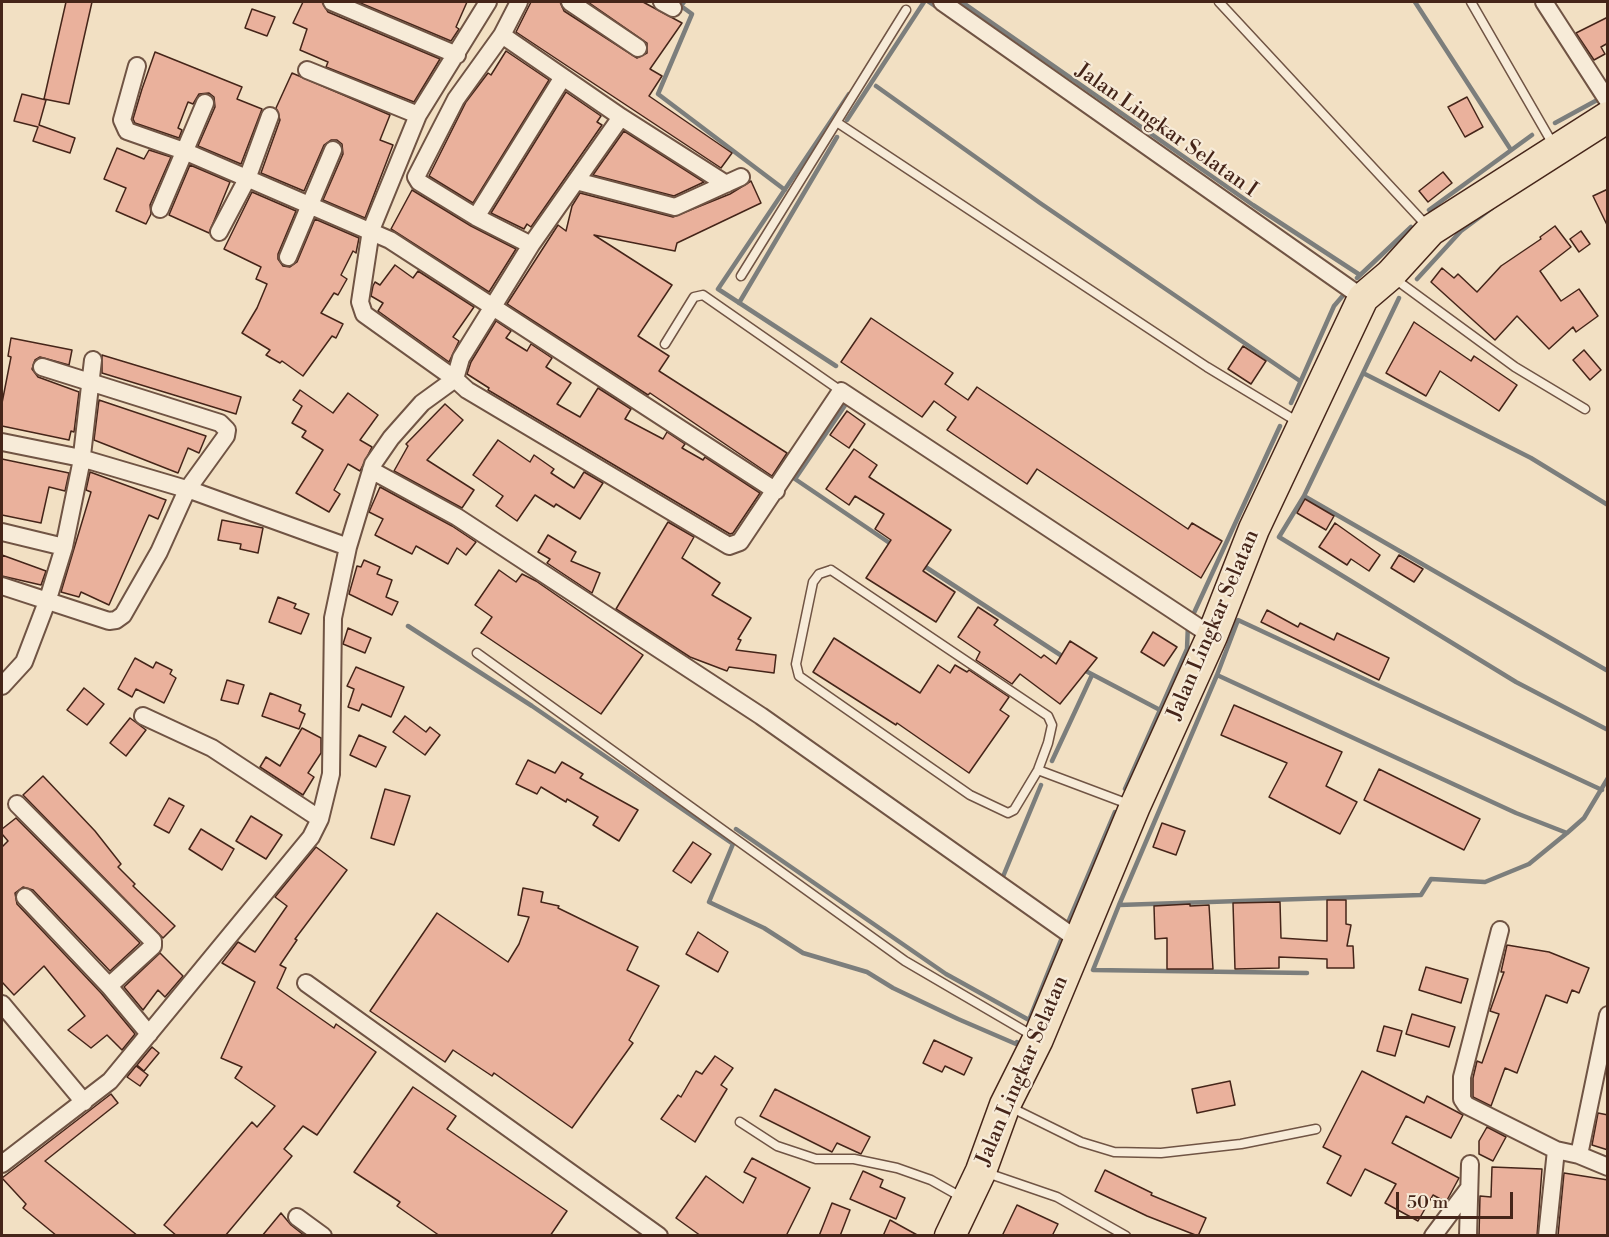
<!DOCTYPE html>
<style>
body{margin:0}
#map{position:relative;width:1609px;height:1237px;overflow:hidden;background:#f2e0c3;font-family:"Libre Bodoni",serif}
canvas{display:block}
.frame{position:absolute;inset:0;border:3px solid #452519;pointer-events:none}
.scale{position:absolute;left:1396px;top:1192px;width:117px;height:27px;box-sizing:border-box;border:3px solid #452519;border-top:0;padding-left:8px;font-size:18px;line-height:21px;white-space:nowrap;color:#452519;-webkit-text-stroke:4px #f7ebd8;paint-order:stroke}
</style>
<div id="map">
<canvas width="1609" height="1237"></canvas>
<div class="frame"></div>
<div class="scale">50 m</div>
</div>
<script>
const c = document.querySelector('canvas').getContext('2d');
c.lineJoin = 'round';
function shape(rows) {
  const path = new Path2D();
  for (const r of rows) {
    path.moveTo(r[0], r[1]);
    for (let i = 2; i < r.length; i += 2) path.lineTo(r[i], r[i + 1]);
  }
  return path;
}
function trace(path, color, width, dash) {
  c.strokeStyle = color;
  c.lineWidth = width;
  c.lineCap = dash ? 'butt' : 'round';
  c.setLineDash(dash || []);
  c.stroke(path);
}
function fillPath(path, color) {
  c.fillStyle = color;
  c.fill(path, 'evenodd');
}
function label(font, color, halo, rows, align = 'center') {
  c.font = font + ' "Libre Bodoni",serif';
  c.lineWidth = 4.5;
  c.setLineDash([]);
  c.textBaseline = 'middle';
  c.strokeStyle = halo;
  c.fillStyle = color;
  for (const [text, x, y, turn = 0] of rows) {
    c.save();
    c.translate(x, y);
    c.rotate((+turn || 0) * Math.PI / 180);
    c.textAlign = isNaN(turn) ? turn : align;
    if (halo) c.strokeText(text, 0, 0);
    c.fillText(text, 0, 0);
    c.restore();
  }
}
const stream = shape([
 [684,2,681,6,692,14,658,94,785,190],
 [929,2,938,8],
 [962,2,1253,205,1360,275],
 [1415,2,1511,150],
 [876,86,1040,203,1300,381],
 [847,120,924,2],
 [1555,123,1599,99,1598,98],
 [1429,210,1532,135],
 [1357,278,1411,227],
 [1417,279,1461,231,1492,208],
 [739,303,837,137],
 [836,366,718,289,849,94],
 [1363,373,1399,298],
 [850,402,848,401,795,479,894,546],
 [1291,403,1334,306,1346,292],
 [1304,496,1279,537,1516,682,1608,730],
 [1608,505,1531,458,1363,373,1304,496,1608,671],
 [921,564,1065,658],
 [1193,615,1280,426],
 [408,626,532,706,733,844,709,902,764,928,803,953,867,972,893,988,958,1019,1016,1044,1017,1042],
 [1082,669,1160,710],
 [1217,675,1238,620,1602,790],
 [1052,761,1092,675],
 [1125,789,1187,649,1188,624],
 [736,829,946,974,1029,1020,1063,935],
 [1567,833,1516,813,1217,675,1119,905,1421,895,1431,879,1485,882,1529,864,1567,833,1584,818,1608,778],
 [1002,879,1041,785],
 [1119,905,1093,970,1307,973],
 [1067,925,1115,812]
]);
const building = shape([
 [66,2,92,2,69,104,44,99,66,2],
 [303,2,322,2,328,12,440,59,414,102,326,67,328,62,300,50,307,29,293,23,303,2],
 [358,2,467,2,456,27,459,29,451,41,358,2],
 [531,2,560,2,564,11,637,58,647,53,647,43,588,2,643,2,682,23,650,69,662,76,649,96,732,153,721,168,516,32,531,2],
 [252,9,275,17,267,36,245,28,252,9],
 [1608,17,1608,43,1601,47,1605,54,1594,60,1576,33,1608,17],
 [506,51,549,80,473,203,429,176,466,102,488,73,491,75,506,51],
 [155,52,242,87,237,99,262,109,241,164,198,146,215,107,214,97,209,93,199,94,193,104,188,102,178,128,182,130,179,138,135,123,133,119,142,89,155,52],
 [292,73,390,115,380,140,393,145,365,218,323,200,343,154,342,144,337,140,331,140,324,145,304,191,261,173,280,120,276,108,292,73],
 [566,92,601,116,597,122,602,125,531,227,527,224,524,229,491,213,566,92],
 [22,94,46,100,39,125,75,138,70,153,33,141,38,127,14,121,22,94],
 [1467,97,1483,127,1465,137,1448,107,1467,97],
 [624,131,704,182,674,196,593,175,624,131],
 [117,148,144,159,149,150,171,157,150,205,151,214,146,224,116,211,126,188,104,179,117,148],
 [190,165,230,182,209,233,169,215,190,165],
 [1443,172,1452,183,1428,202,1419,191,1443,172],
 [751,181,761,203,677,243,675,251,594,235,672,285,638,336,669,356,659,371,787,453,772,476,650,393,648,395,507,304,558,225,566,231,572,206,580,193,673,217,730,194,751,181],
 [1608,189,1608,227,1593,196,1608,189],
 [412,190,471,226,516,249,489,292,391,229,412,190],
 [252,192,296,211,278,254,278,259,283,266,290,267,297,262,315,219,359,238,356,253,353,251,341,275,347,279,338,295,334,293,321,313,343,324,336,338,332,336,303,376,282,361,280,363,266,355,270,350,242,333,257,308,267,284,256,279,261,267,224,249,252,192],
 [1555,226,1571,247,1540,271,1561,301,1579,289,1598,316,1576,332,1573,327,1549,349,1517,316,1495,340,1431,282,1442,268,1454,278,1458,274,1477,292,1501,266,1541,239,1540,237,1555,226],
 [1581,231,1590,244,1579,252,1570,239,1581,231],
 [395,265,413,278,418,271,474,307,453,337,459,341,449,362,378,311,383,303,371,296,373,286,375,282,380,285,395,265],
 [871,318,953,373,945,384,968,400,977,387,1188,529,1192,523,1222,541,1201,578,1037,469,1027,484,947,430,956,417,934,401,922,417,841,362,871,318],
 [496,321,511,331,506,338,527,351,531,344,552,358,546,367,571,383,557,404,580,417,598,388,631,409,625,419,663,439,667,432,685,444,682,448,703,460,705,457,760,493,733,533,730,534,488,390,489,388,467,374,471,362,496,321],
 [1414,322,1471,361,1474,356,1517,385,1499,411,1440,371,1426,396,1386,373,1414,322],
 [11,338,72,350,69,365,40,357,35,360,32,369,38,377,79,392,74,432,71,431,69,440,2,426,2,403,11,357,8,356,11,338],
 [1243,346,1266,361,1251,384,1228,369,1243,346],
 [1584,350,1601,370,1590,380,1573,360,1584,350],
 [102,355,241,397,236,414,102,373,102,355],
 [300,390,333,413,348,393,378,415,360,440,372,447,360,471,348,464,334,490,340,494,329,512,296,493,323,450,302,437,306,431,292,423,302,406,293,400,300,390],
 [99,400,206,436,199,453,188,448,178,473,94,440,99,400],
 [445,404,463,420,427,460,474,490,462,508,394,471,408,446,406,444,445,404],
 [847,411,865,424,849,448,830,435,847,411],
 [498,440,530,462,534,455,554,469,551,473,574,488,584,472,603,483,580,519,556,504,554,507,535,495,517,521,496,506,503,496,473,475,498,440],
 [854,449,877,465,869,477,951,530,923,571,955,592,936,622,866,578,891,540,875,529,884,514,855,496,849,505,826,489,854,449],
 [2,459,69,473,65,491,49,487,41,523,2,515,2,459],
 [90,472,166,500,158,519,149,515,109,605,81,592,79,597,61,592,91,492,86,490,90,472],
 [380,487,452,526,476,542,466,555,457,548,448,564,416,546,412,554,375,535,383,519,369,512,380,487],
 [1305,499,1334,516,1326,530,1297,513,1305,499],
 [222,520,263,528,258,553,240,549,241,544,218,540,222,520],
 [668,522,694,537,682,558,720,583,712,595,751,618,738,639,741,640,736,650,776,655,774,673,729,667,727,671,690,657,616,609,668,522],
 [1335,523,1380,555,1369,571,1351,559,1347,565,1319,547,1335,523],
 [548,535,576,552,571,561,600,573,592,593,547,563,550,559,538,552,548,535],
 [2,555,46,571,41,585,2,576,2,555],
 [1399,555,1423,569,1414,582,1391,568,1399,555],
 [364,560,380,567,377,574,392,580,386,597,398,602,392,615,349,594,357,566,361,567,364,560],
 [499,570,516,582,522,574,536,581,643,655,601,714,481,633,492,617,475,605,499,570],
 [278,597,296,604,294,608,309,614,301,634,269,622,278,597],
 [978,607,998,620,994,625,1041,658,1044,655,1056,664,1070,641,1097,658,1060,704,1020,674,1012,684,976,660,980,652,958,637,978,607],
 [1267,610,1298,627,1300,623,1334,640,1337,633,1389,658,1379,680,1261,622,1267,610],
 [348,628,371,638,365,653,343,644,348,628],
 [1153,632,1177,647,1164,666,1141,652,1153,632],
 [834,638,920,693,938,665,950,673,955,665,967,672,969,670,1009,697,1000,710,1009,716,969,773,897,723,896,725,813,672,834,638],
 [135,658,153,668,156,662,172,670,170,674,176,678,164,703,136,689,132,697,118,689,135,658],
 [356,667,404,687,391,717,362,704,359,711,348,707,354,689,347,686,356,667],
 [227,680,244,685,238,704,221,700,227,680],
 [84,688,104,704,87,725,67,710,84,688],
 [270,693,301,705,299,711,305,714,299,729,262,716,270,693],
 [1234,705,1342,752,1326,786,1357,802,1340,834,1269,797,1287,763,1221,735,1234,705],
 [405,716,426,732,430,727,440,735,425,755,393,732,405,716],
 [130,718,146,730,126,756,110,743,130,718],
 [302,728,321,738,321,753,308,773,314,777,303,795,260,767,266,757,280,766,302,728],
 [359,735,386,747,376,767,350,755,359,735],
 [528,760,555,773,562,762,583,774,580,778,638,810,619,841,593,825,598,817,567,799,566,802,541,787,537,794,516,784,528,760],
 [1379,769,1480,819,1464,850,1364,800,1379,769],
 [43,776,95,831,121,864,118,867,135,884,133,886,175,926,163,938,23,795,43,776],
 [385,789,410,796,394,845,371,838,385,789],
 [169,798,184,806,169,833,154,825,169,798],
 [251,816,282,835,266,859,236,841,251,816],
 [16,818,140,943,110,971,33,890,23,887,15,893,17,904,101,993,135,1034,122,1050,107,1035,91,1048,68,1030,85,1016,44,966,14,995,2,982,2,847,8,841,2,834,2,829,16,818],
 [1162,823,1185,831,1176,855,1153,847,1162,823],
 [201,829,234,849,222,870,189,849,201,829],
 [693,842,711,854,691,883,673,871,693,842],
 [316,847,347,870,295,939,297,940,280,965,286,968,277,988,334,1028,336,1024,376,1052,317,1135,303,1126,284,1149,292,1156,225,1236,177,1236,164,1225,252,1122,257,1127,275,1106,235,1078,242,1067,221,1058,255,982,222,963,238,942,255,952,287,906,275,897,316,847],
 [523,888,543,892,541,902,559,906,558,908,638,947,627,970,659,986,629,1040,633,1043,572,1128,494,1073,492,1076,453,1050,445,1062,370,1011,437,913,508,962,519,944,529,917,518,915,523,888],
 [1327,900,1346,900,1346,924,1351,925,1347,946,1353,946,1354,968,1327,968,1327,959,1279,957,1279,968,1235,969,1233,903,1280,902,1281,938,1327,941,1327,900],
 [1190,904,1190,906,1209,905,1213,969,1167,969,1167,938,1155,939,1154,906,1190,904],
 [698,932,728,952,718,972,686,954,698,932],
 [1507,945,1549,952,1589,968,1579,993,1572,990,1567,1003,1546,995,1517,1073,1505,1068,1491,1106,1473,1097,1473,1078,1477,1061,1482,1063,1499,1014,1490,1011,1504,972,1501,972,1507,945],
 [160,953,183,976,165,997,158,990,143,1010,124,987,160,953],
 [1426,967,1468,979,1461,1003,1419,990,1426,967],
 [1412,1014,1455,1027,1449,1047,1406,1034,1412,1014],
 [1384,1026,1402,1031,1395,1056,1377,1051,1384,1026],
 [934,1040,972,1058,964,1075,945,1066,942,1072,923,1063,934,1040],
 [152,1047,159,1053,144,1071,137,1065,152,1047],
 [715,1056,733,1068,721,1085,727,1089,695,1142,661,1119,678,1095,681,1097,696,1071,702,1074,715,1056],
 [136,1066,148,1075,140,1086,127,1077,136,1066],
 [1362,1071,1424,1103,1427,1096,1463,1115,1451,1138,1406,1116,1392,1143,1459,1178,1446,1202,1433,1195,1418,1221,1385,1203,1396,1184,1365,1169,1351,1196,1327,1183,1341,1156,1323,1147,1362,1071],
 [1230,1081,1235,1105,1197,1113,1192,1089,1230,1081],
 [413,1087,456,1116,447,1129,567,1211,550,1236,440,1236,397,1206,400,1202,354,1172,413,1087],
 [775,1089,870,1137,861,1154,837,1143,832,1152,760,1116,775,1089],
 [111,1094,118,1103,45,1161,138,1236,57,1236,23,1208,26,1204,2,1178,111,1094],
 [1598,1113,1608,1115,1608,1150,1592,1145,1598,1113],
 [1487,1127,1506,1137,1493,1161,1479,1154,1479,1141,1487,1127],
 [752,1158,810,1188,786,1236,701,1236,676,1218,706,1176,743,1203,756,1178,744,1172,752,1158],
 [1492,1167,1542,1169,1537,1236,1479,1236,1480,1196,1491,1197,1492,1167],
 [1105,1170,1152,1193,1151,1195,1206,1218,1198,1236,1147,1216,1095,1191,1105,1170],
 [863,1171,883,1180,880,1187,905,1198,896,1219,850,1199,863,1171],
 [1564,1173,1608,1180,1608,1236,1558,1236,1564,1173],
 [832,1203,850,1210,840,1236,819,1236,832,1203],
 [1017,1205,1058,1224,1052,1236,1002,1236,1017,1205],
 [281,1213,291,1225,305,1236,262,1236,281,1213],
 [890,1220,919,1236,883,1236,890,1220]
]);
const lane = shape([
 [1219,2,1428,227],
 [1471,2,1554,146],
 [838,123,1207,367,1298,422],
 [741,276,906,10],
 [1395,279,1515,367,1585,409],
 [665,344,694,297,703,295,841,391],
 [831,570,1048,716,1052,725,1048,743,1038,770,1014,810,1008,813,970,795,799,676,796,664,813,582,819,574,831,570],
 [477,653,905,961,1035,1037],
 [1038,770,1131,805],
 [1010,1107,1081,1142,1114,1152,1161,1153,1241,1144,1316,1129],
 [740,1122,777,1146,816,1159,854,1159,897,1168,931,1180,963,1198],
 [987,1173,1057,1197,1126,1236]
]);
const street = shape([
 [332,2,457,55],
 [519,2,502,35,621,117,726,184],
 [570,2,638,48],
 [662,2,673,8],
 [942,2,1363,298],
 [1544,2,1608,101],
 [502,35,456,99,416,177,419,182,476,217,531,245],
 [137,66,122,120,127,131,184,151,390,240,776,491],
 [307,70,418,115],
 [621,117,531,245,461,358,455,379,467,390,729,546,740,542,841,391,1212,636],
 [576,181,675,207,741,177],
 [160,209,205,103],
 [476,217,563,77],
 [219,232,247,179,270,116],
 [288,257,333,150],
 [2,442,81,458,193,491,348,547],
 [371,470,457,517,761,716,1078,940],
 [2,532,64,547],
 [2,586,109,621,116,620,123,615,159,552,187,490,226,436,227,430,220,423,42,367],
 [2,686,24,662,48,599,64,547,81,464,93,360],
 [143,716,212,748,320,819],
 [17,804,153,941,153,946,109,986],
 [25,897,109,986,149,1034],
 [1500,930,1462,1077,1462,1099,1466,1105,1556,1150,1579,1155,1608,1167],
 [306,983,659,1236],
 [2,1004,84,1102],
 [1579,1155,1608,1015],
 [2,1164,110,1081,311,837,320,819,331,774,333,618,348,547,373,464,391,438,422,403,455,379,364,314,360,302,371,230,418,115,488,2],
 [297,1217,323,1236],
 [1433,1236,1469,1188],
 [1468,1236,1470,1164],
 [1547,1236,1556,1150]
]);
const highway = shape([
 [950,1236,981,1171,1005,1105,1038,1039,1135,806,1212,636,1254,529,1363,298,1390,275,1431,230,1608,117]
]);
const streetNames = [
 ["Jalan Lingkar Selatan I",1166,131,35],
 ["Jalan Lingkar Selatan",1214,625,-67],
 ["Jalan Lingkar Selatan",1023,1071,-67]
];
trace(stream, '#7c7e7c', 4.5);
fillPath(building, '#eab19c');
trace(building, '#452519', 1.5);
trace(lane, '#705444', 11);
trace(street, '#705444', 20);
trace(highway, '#452519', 33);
trace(lane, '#f7ebd8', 8);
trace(street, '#f7ebd8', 16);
trace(highway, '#f2e0c3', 30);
label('21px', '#452519', '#f7ebd8', streetNames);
</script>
